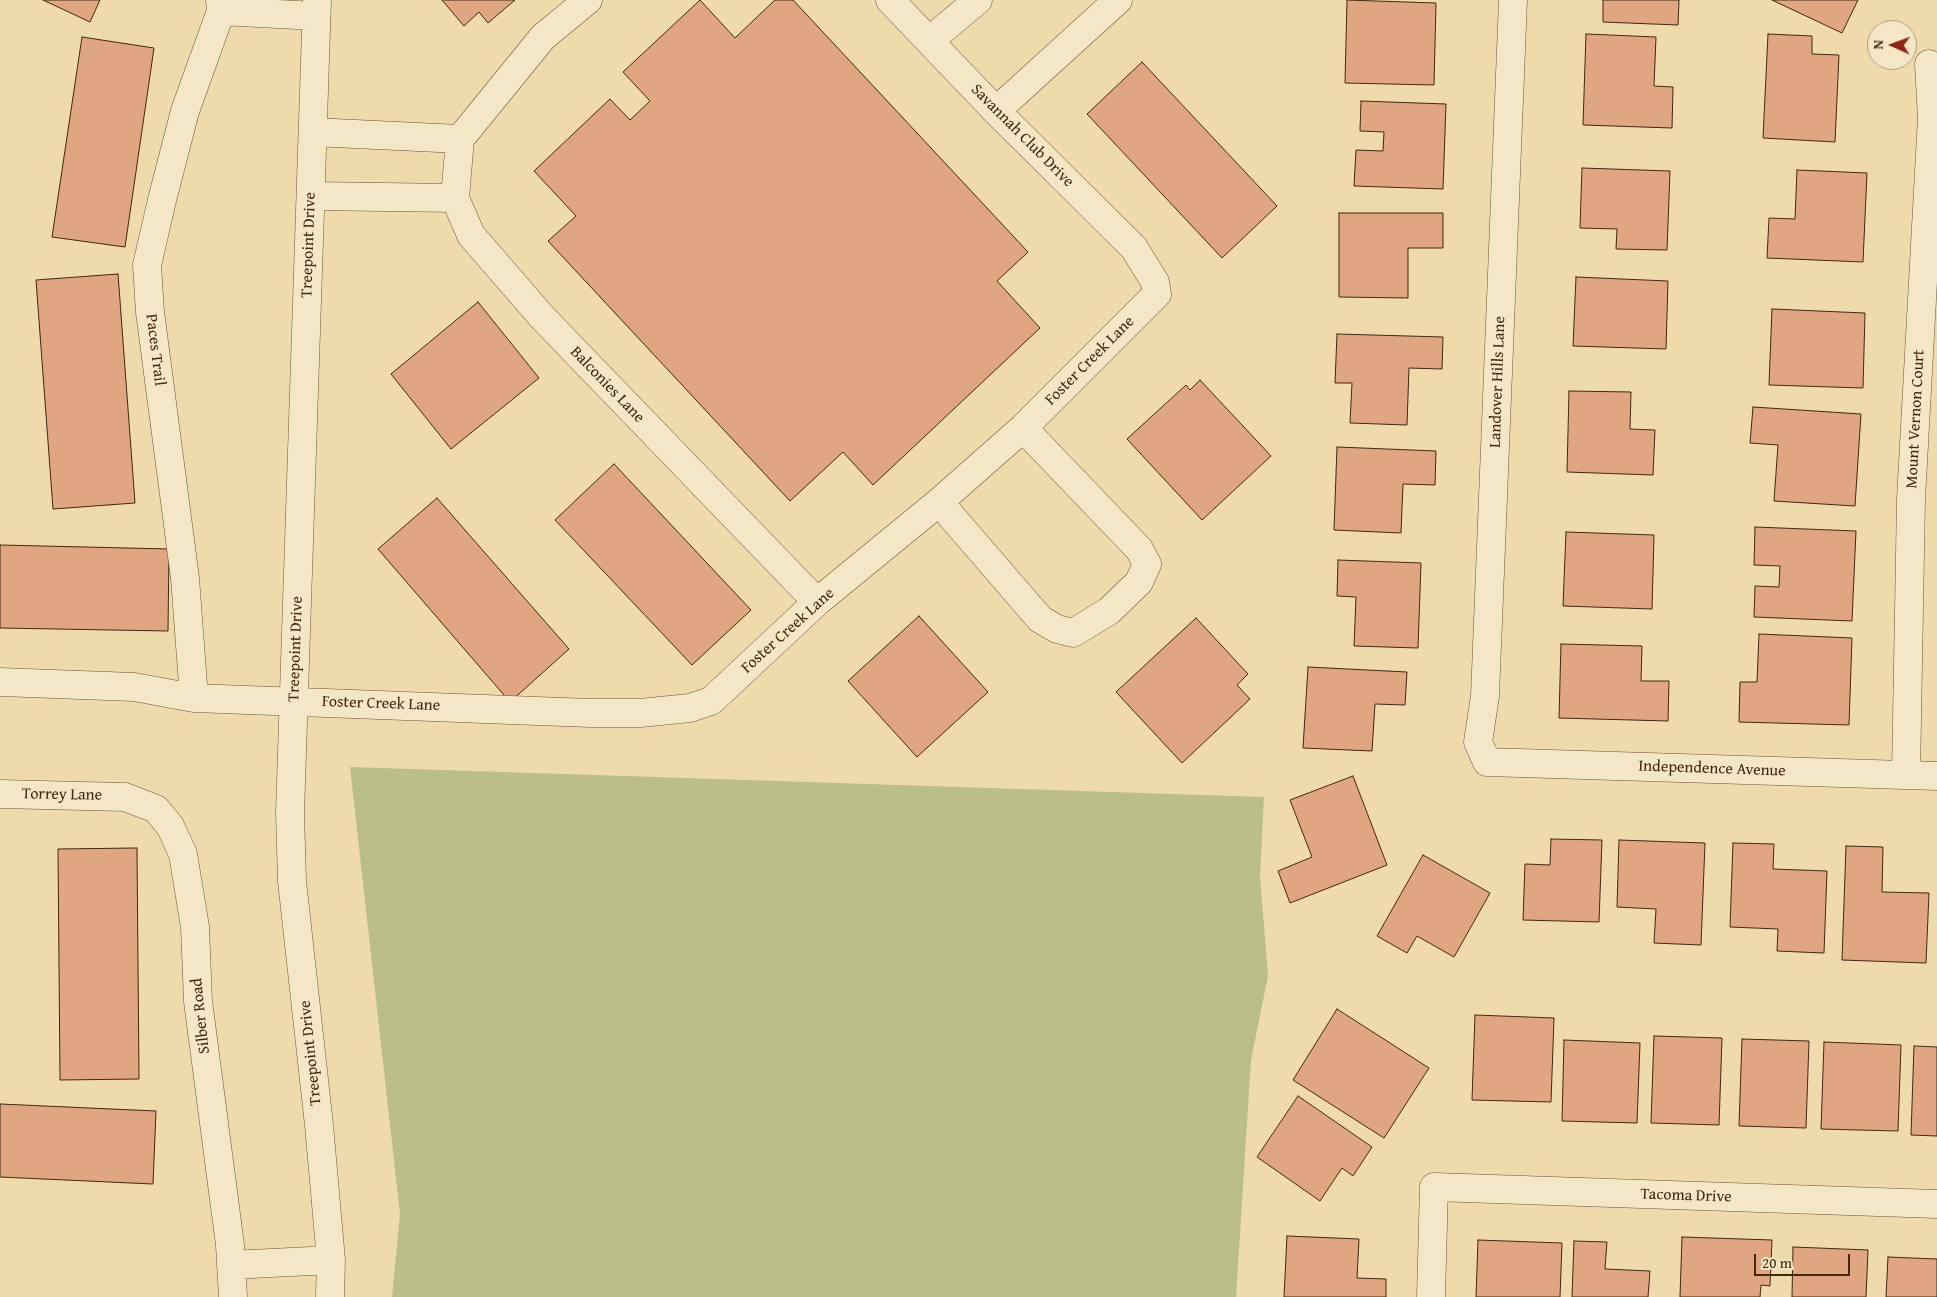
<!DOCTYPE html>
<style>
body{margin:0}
#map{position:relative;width:1937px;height:1297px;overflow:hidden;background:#eedaaa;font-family:"Gentium Book Plus",serif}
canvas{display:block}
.north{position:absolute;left:1867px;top:20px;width:50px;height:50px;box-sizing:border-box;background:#f4e7c8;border:1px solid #ad9b7d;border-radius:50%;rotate:272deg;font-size:14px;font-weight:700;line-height:20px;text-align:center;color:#43280c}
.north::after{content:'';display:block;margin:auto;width:18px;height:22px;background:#8f2418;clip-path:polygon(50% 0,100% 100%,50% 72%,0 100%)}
.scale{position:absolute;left:1754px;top:1254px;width:96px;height:22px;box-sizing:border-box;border:2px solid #43280c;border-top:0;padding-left:6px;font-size:15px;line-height:18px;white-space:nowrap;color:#43280c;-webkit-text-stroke:4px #f4e7c8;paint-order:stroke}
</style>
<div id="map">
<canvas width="1937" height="1297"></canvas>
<div class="north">N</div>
<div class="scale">20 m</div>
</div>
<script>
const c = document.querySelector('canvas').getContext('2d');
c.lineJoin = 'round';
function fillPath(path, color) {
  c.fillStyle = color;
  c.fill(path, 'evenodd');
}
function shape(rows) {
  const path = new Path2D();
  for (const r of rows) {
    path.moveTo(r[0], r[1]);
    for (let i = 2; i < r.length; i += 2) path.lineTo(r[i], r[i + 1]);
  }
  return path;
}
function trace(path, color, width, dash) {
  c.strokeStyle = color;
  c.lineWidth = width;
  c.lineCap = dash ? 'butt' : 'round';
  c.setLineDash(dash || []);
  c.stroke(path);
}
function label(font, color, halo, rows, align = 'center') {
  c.font = font + ' "Gentium Book Plus",serif';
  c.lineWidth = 4.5;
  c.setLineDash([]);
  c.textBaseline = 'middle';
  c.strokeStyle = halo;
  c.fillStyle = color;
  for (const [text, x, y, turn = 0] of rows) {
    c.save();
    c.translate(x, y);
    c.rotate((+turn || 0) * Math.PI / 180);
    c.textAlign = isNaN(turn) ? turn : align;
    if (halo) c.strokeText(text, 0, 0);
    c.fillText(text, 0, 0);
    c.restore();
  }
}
const green = shape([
 [350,767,1264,797,1260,876,1268,976,1251,1060,1236,1297,392,1297,400,1214]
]);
const building = shape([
 [43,0,100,0,90,22,43,0],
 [442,0,515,0,488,23,479,12,464,26,442,0],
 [700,0,735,38,775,0,793,0,1028,252,997,281,1040,328,873,485,843,452,790,501,548,241,576,216,534,171,610,99,630,120,650,101,623,72,700,0],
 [1347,0,1436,3,1434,85,1345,83,1347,0],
 [1603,0,1679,0,1678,25,1603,22,1603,0],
 [1772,0,1858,0,1842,33,1772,0],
 [1586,34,1656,37,1654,86,1673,87,1672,128,1583,125,1586,34],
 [1768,34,1812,36,1812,54,1839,55,1835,142,1763,138,1768,34],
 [82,37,154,48,125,247,52,237,82,37],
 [1142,62,1277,206,1222,258,1087,114,1142,62],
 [1361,101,1446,104,1443,189,1354,186,1356,150,1383,151,1384,132,1360,131,1361,101],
 [1582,168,1670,171,1667,250,1616,249,1617,229,1580,228,1582,168],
 [1797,170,1867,173,1863,262,1767,258,1769,218,1795,219,1797,170],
 [1339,213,1443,213,1443,248,1408,248,1408,298,1339,297,1339,213],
 [118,274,135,503,53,509,36,280,118,274],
 [1576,277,1668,281,1666,349,1573,346,1576,277],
 [478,302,539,378,451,449,391,374,478,302],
 [1772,309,1865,313,1863,388,1769,385,1772,309],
 [1337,334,1443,337,1442,369,1409,368,1407,425,1350,423,1352,383,1335,383,1337,334],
 [1200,380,1271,456,1202,520,1127,439,1186,385,1190,390,1200,380],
 [1569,391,1631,392,1630,429,1655,430,1653,475,1567,472,1569,391],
 [1753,407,1861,414,1855,506,1774,501,1778,445,1750,443,1753,407],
 [1337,447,1436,451,1435,485,1403,484,1401,533,1334,530,1337,447],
 [614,464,751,610,692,665,555,520,614,464],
 [437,498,569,649,510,702,378,549,437,498],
 [1755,527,1856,531,1852,621,1754,617,1755,586,1779,587,1780,566,1754,565,1755,527],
 [1566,532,1654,535,1652,609,1563,606,1566,532],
 [0,545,169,549,168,631,0,628,0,545],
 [1338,560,1421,563,1418,648,1354,646,1356,597,1337,596,1338,560],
 [919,616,988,692,917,757,848,681,919,616],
 [1196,618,1248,674,1237,685,1250,699,1182,763,1116,692,1196,618],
 [1759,634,1852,638,1849,725,1739,722,1740,682,1757,682,1759,634],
 [1561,644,1642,646,1641,681,1669,681,1668,721,1559,718,1561,644],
 [1308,667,1407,672,1405,705,1375,704,1372,751,1303,748,1308,667],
 [1353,776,1387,865,1290,903,1278,871,1312,857,1290,800,1353,776],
 [1551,839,1602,840,1599,922,1523,920,1525,864,1550,865,1551,839],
 [1619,840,1705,843,1701,945,1654,943,1656,909,1617,907,1619,840],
 [1733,843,1774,844,1773,869,1827,871,1824,953,1777,951,1778,929,1730,927,1733,843],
 [1846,846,1883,847,1882,892,1929,893,1926,963,1842,960,1846,846],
 [137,848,139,1079,60,1080,58,849,137,848],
 [1423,855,1490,893,1454,957,1417,936,1407,953,1377,936,1423,855],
 [1337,1009,1429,1068,1384,1138,1293,1080,1337,1009],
 [1475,1015,1554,1018,1551,1102,1472,1100,1475,1015],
 [1654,1036,1722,1038,1719,1125,1651,1123,1654,1036],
 [1742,1039,1809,1041,1806,1128,1739,1126,1742,1039],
 [1564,1040,1640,1043,1637,1123,1562,1121,1564,1040],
 [1824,1042,1901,1045,1898,1131,1821,1129,1824,1042],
 [1914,1046,1937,1047,1937,1136,1911,1135,1914,1046],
 [1298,1096,1372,1147,1353,1176,1342,1168,1320,1201,1257,1157,1298,1096],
 [0,1104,156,1111,153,1184,0,1177,0,1104],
 [1287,1236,1359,1239,1357,1278,1386,1279,1386,1297,1284,1297,1287,1236],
 [1682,1237,1772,1240,1770,1286,1761,1285,1760,1297,1680,1297,1682,1237],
 [1478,1240,1562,1243,1560,1297,1476,1297,1478,1240],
 [1574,1241,1607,1242,1605,1269,1650,1271,1648,1297,1572,1297,1574,1241],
 [1793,1247,1868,1250,1866,1297,1792,1297,1793,1247],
 [1888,1257,1937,1259,1937,1297,1886,1297,1888,1257]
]);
const minor = shape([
 [317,0,290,813,292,881,319,1125,331,1260,330,1297],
 [1513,0,1485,696,1478,742,1487,762,1937,776],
 [221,11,316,16],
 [929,41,978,0],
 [996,111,1118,0],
 [313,132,460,139],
 [460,139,455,198,471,235,542,317,817,602],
 [460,139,543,37,588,0],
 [311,196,455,198],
 [939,502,1040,619,1057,629,1073,633,1109,611,1139,582,1147,564,1139,549,1023,428],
 [0,682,134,687,194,698,590,713,640,713,690,708,711,701,817,602,939,502,1023,428,1157,294,1155,282,1134,248,996,111,890,0],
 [194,698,185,578,150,312,147,265,163,196,185,111,221,11,220,0],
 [1906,775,1911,499,1932,118,1929,64],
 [0,794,125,797,156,809,170,826,183,854,195,927,198,1001,230,1245,233,1297],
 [231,1265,331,1260],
 [1431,1297,1434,1187,1937,1204]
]);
const streetNames = [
 ["Savannah Club Drive",1022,136,45],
 ["Treepoint Drive",309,245,-88],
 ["Paces Trail",155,350,83],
 ["Foster Creek Lane",1090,361,-45],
 ["Landover Hills Lane",1498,382,-88],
 ["Balconies Lane",607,385,46],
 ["Mount Vernon Court",1916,419,-87],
 ["Foster Creek Lane",788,631,-42],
 ["Treepoint Drive",296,649,-88],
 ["Foster Creek Lane",381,704,2],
 ["Independence Avenue",1712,769,2],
 ["Torrey Lane",62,795,1],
 ["Silber Road",201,1016,-96],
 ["Treepoint Drive",311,1053,-96],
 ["Tacoma Drive",1686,1196,2]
];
fillPath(green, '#babf87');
fillPath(building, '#dfa681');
trace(building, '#43280c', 1);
trace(minor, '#6e5434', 29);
trace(minor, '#f4e7c8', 28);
label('16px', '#43280c', '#f4e7c8', streetNames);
</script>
